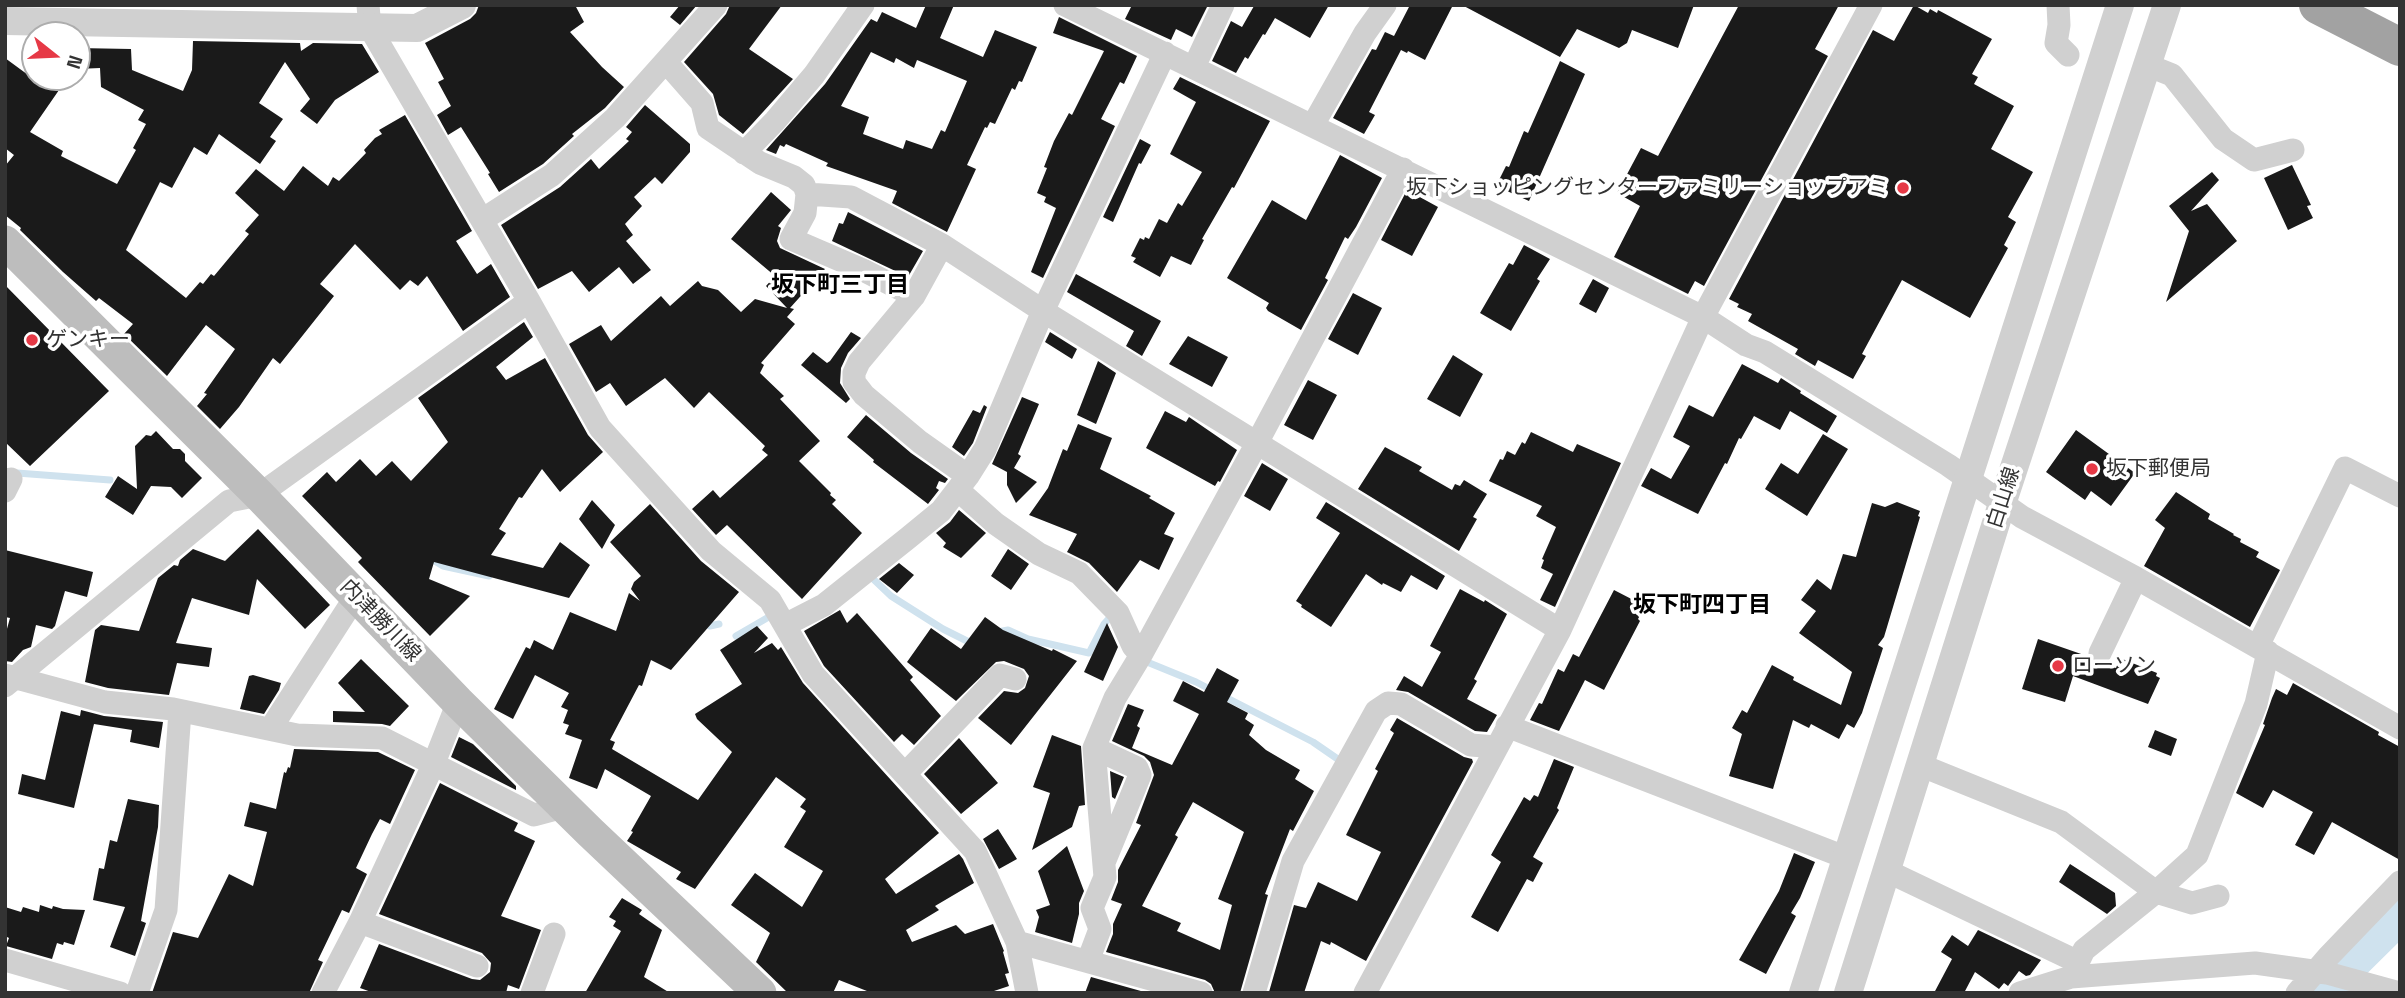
<!DOCTYPE html>
<meta charset="utf-8">
<style>
body{margin:0}
#map{position:relative;width:2405px;height:998px;overflow:hidden;background:#fff;font-family:"Space Grotesk",sans-serif}
canvas{display:block}
.frame{position:absolute;inset:0;border:7px solid #333;pointer-events:none}
.north{position:absolute;left:21px;top:21px;width:70px;height:70px;box-sizing:border-box;background:#fff;border:2px solid #adadad;border-radius:50%;rotate:108deg;font-size:19px;font-weight:700;line-height:28px;text-align:center;color:#333}
.north::after{content:'';display:block;margin:auto;width:24px;height:32px;background:#e63946;clip-path:polygon(50% 0,100% 100%,50% 72%,0 100%)}
</style>
<div id="map">
<canvas width="2405" height="998"></canvas>
<div class="frame"></div>
<div class="north">N</div>
</div>
<script>
const c = document.querySelector('canvas').getContext('2d');
c.lineJoin = 'round';
function shape(rows) {
  const path = new Path2D();
  for (const r of rows) {
    path.moveTo(r[0], r[1]);
    for (let i = 2; i < r.length; i += 2) path.lineTo(r[i], r[i + 1]);
  }
  return path;
}
function trace(path, color, width, dash) {
  c.strokeStyle = color;
  c.lineWidth = width;
  c.lineCap = dash ? 'butt' : 'round';
  c.setLineDash(dash || []);
  c.stroke(path);
}
function fillPath(path, color) {
  c.fillStyle = color;
  c.fill(path, 'evenodd');
}
function label(font, color, halo, rows, align = 'center') {
  c.font = font + ' "Space Grotesk","Noto Sans JP",sans-serif';
  c.lineWidth = 7;
  c.setLineDash([]);
  c.textBaseline = 'middle';
  c.strokeStyle = halo;
  c.fillStyle = color;
  for (const [text, x, y, turn = 0] of rows) {
    c.save();
    c.translate(x, y);
    c.rotate((+turn || 0) * Math.PI / 180);
    c.textAlign = isNaN(turn) ? turn : align;
    if (halo) c.strokeText(text, 0, 0);
    c.fillText(text, 0, 0);
    c.restore();
  }
}
const stream = shape([
 [17,473,110,480],
 [433,560,443,566,489,576],
 [870,576,891,596,943,629,975,645],
 [704,622,710,626,719,624],
 [998,632,1008,630,1028,639,1089,653,1104,624,1112,615],
 [736,636,767,618],
 [1147,662,1196,682,1313,742,1342,762]
]);
const river = shape([
 [2316,993,2400,910]
]);
const building = shape([
 [479,5,575,5,584,22,570,32,602,67,624,87,605,108,572,134,574,136,543,164,499,192,488,174,490,173,461,127,448,135,437,115,451,106,438,82,444,79,425,43,470,19,476,13],
 [680,5,697,5,680,25,670,17],
 [730,5,782,5,749,49,793,79,743,134,719,115,713,94,684,62,726,14],
 [926,5,954,5,940,38,983,57,995,30,1037,47,1022,82,1019,81,1015,90,1012,88,995,124,990,122,987,128,985,127,967,165,976,169,947,232,892,203,897,191,826,166,828,163,786,144,784,147,780,145,776,154,766,150,825,84,871,19,877,22,882,12,916,28],
 [871,52,894,63,896,58,914,68,917,60,967,81,945,132,941,130,932,149,906,140,903,149,863,134,869,117,841,106],
 [1132,5,1204,5,1207,7,1192,37,1176,29,1171,40,1125,19],
 [1253,5,1329,5,1310,38,1275,18,1265,35,1263,34,1248,59,1245,57,1236,73,1212,61,1231,21,1242,27,1254,6],
 [1410,5,1453,5,1425,60,1408,51,1407,53,1401,50,1369,112,1375,115,1364,134,1333,118,1372,49,1376,50,1385,32,1394,36],
 [1462,5,1694,5,1678,48,1632,30,1627,43,1619,48,1577,29,1560,57],
 [1739,5,1839,5,1815,49,1828,56,1704,286,1695,281,1688,294,1614,257,1640,206,1617,193,1641,148,1658,156],
 [1914,5,1928,13,1930,9,1937,13,1938,10,1992,39,1972,74,1978,77,1974,84,2014,106,1991,149,2033,172,2008,217,2016,222,2004,245,2008,248,1970,318,1902,280,1862,354,1866,356,1853,379,1818,360,1815,366,1795,354,1798,349,1748,321,1752,314,1737,307,1739,304,1729,299,1873,30,1894,41],
 [1059,17,1137,56,1124,84,1120,82,1101,119,1115,126,1043,278,1031,272,1056,208,1044,202,1046,197,1037,193,1047,168,1044,167,1054,141,1069,113,1072,115,1104,51,1053,33],
 [193,41,300,43,301,51,313,43,362,44,379,72,335,100,317,124,300,111,310,99,285,62,259,103,283,119,270,137,276,141,260,164,219,134,207,155,194,147,172,188,160,182,126,250,186,298,200,282,203,284,211,274,214,276,249,234,245,231,259,215,235,193,256,169,284,191,303,166,328,186,333,177,339,181,366,153,364,150,375,138,382,134,379,130,405,115,472,231,456,241,477,274,491,264,510,297,463,331,427,276,418,286,410,280,400,290,355,244,320,284,334,296,280,364,273,358,239,407,220,429,197,406,207,394,204,393,235,349,206,325,167,376,124,334,133,324,99,298,96,301,63,272,20,230,21,228,5,215,5,166,14,155,5,148,5,58,35,80,35,77,68,77,30,132,63,151,61,156,117,184,136,150,133,148,146,124,138,120,144,110,101,87,100,68,77,69,77,48,131,49,132,70,183,91,192,70],
 [1560,61,1585,74,1529,201,1496,186,1506,166,1509,167,1524,131,1528,133],
 [1180,77,1270,121,1234,188,1232,187,1202,239,1204,240,1191,265,1171,256,1160,277,1133,262,1136,258,1131,256,1140,238,1144,240,1145,237,1149,239,1159,219,1167,223,1178,203,1182,206,1202,172,1170,154,1196,102,1173,89],
 [645,105,690,144,690,152,662,184,655,177,634,197,642,206,625,224,633,235,626,241,651,270,633,284,619,267,589,292,572,271,538,289,501,225,560,187,591,159,599,169,629,141,626,139,632,132,626,127],
 [1140,139,1151,145,1141,164,1139,163,1113,222,1103,217],
 [1340,155,1382,178,1356,227,1348,239,1345,237,1325,278,1328,280,1301,330,1268,311,1266,308,1269,303,1227,278,1272,200,1306,220],
 [2292,165,2311,205,2307,206,2313,218,2288,230,2264,178],
 [2212,172,2219,180,2191,211,2207,204,2237,241,2166,302,2189,231,2169,206],
 [1407,190,1438,207,1412,256,1381,240],
 [771,192,791,210,778,226,781,228,777,241,780,248,825,269,790,308,794,309,787,317,795,324,761,363,764,365,760,373,784,396,780,399,820,441,799,461,831,493,830,495,836,500,832,504,862,533,802,599,727,525,716,535,692,509,713,490,720,498,768,455,762,450,765,446,709,392,694,408,665,378,626,406,610,383,596,392,569,344,601,325,611,341,661,296,670,306,698,281,702,286,718,290,741,312,755,299,787,308,766,286,775,276,731,239],
 [848,212,923,251,908,277,832,241,839,223,843,224],
 [1524,245,1550,259,1537,279,1540,281,1511,331,1480,313,1509,263,1513,265],
 [1076,274,1161,321,1142,356,1126,346,1134,331,1067,292],
 [1593,279,1609,288,1596,313,1579,304],
 [5,285,109,391,30,466,5,442],
 [1353,293,1382,308,1358,355,1328,339],
 [524,322,533,337,496,367,506,380,545,358,588,435,603,452,560,492,542,469,522,498,519,497,499,529,506,533,491,555,543,568,560,542,590,565,569,598,434,562,429,579,470,596,430,636,358,562,362,558,302,496,327,472,336,482,360,459,376,476,392,461,411,481,448,442,418,398],
 [851,332,861,338,848,353,841,368,840,383,850,399,846,403,801,365,813,352,827,363,830,361],
 [1050,332,1077,349,1072,359,1045,342],
 [1188,336,1228,357,1212,387,1169,364],
 [1453,355,1483,374,1460,417,1427,399],
 [1098,361,1116,373,1096,424,1077,415],
 [1742,364,1778,383,1781,378,1801,391,1800,393,1837,416,1827,433,1790,411,1780,430,1754,416,1741,439,1739,438,1727,464,1725,463,1698,514,1641,486,1651,468,1671,479,1690,446,1673,437,1689,405,1713,417],
 [1308,380,1337,395,1313,440,1284,425],
 [1022,397,1039,404,1018,454,1021,456,1014,468,1037,482,1016,503,1007,485,1007,472,992,464],
 [984,405,987,407,973,443,964,456,952,447,973,410,980,413],
 [1165,411,1186,422,1189,417,1237,450,1220,482,1218,481,1215,486,1146,448],
 [866,415,911,453,948,479,945,483,939,481,936,488,939,490,928,504,873,462,874,460,847,437],
 [1078,424,1112,438,1100,469,1151,496,1149,498,1175,513,1164,534,1174,538,1159,570,1140,560,1117,592,1089,563,1067,552,1077,534,1029,515,1048,488,1063,449,1067,451],
 [2076,430,2135,473,2111,506,2091,491,2085,500,2046,472],
 [156,431,173,449,180,449,185,454,185,461,202,478,182,498,171,487,151,486,133,515,105,497,118,476,137,489,135,446,146,435,151,436],
 [1531,432,1573,452,1577,444,1621,463,1555,607,1540,600,1553,574,1541,568,1544,560,1542,559,1556,527,1536,516,1542,506,1489,481,1500,459,1503,460,1507,451,1515,455,1522,442,1525,444],
 [1823,434,1848,449,1807,516,1765,489,1781,463,1798,474],
 [1385,447,1422,467,1419,471,1452,490,1455,484,1460,486,1464,480,1487,494,1473,517,1477,519,1459,551,1358,489],
 [1262,463,1288,479,1270,511,1244,496],
 [2176,492,2210,514,2208,519,2234,534,2233,535,2241,539,2240,542,2259,552,2256,557,2280,570,2250,627,2144,566,2165,528,2155,520],
 [592,500,615,525,602,549,579,519],
 [1326,502,1445,576,1437,590,1411,575,1401,592,1383,583,1382,585,1366,574,1331,627,1301,607,1302,605,1296,601,1340,533,1316,518],
 [1897,502,1920,511,1918,516,1920,517,1884,637,1878,645,1883,648,1862,713,1854,728,1847,724,1839,739,1811,724,1809,728,1793,720,1773,789,1729,776,1742,734,1732,728,1742,710,1747,713,1772,665,1794,677,1793,680,1841,705,1852,672,1799,633,1816,611,1801,600,1817,579,1831,590,1843,554,1856,557,1872,503,1885,507],
 [650,504,701,561,739,592,671,670,651,660,642,686,639,685,610,740,615,742,612,749,698,800,732,752,697,719,695,714,742,684,720,650,757,626,768,638,754,653,772,643,778,650,781,647,803,683,939,833,885,879,896,894,959,854,963,859,974,883,935,906,939,910,906,930,912,942,956,925,965,934,993,924,1004,951,1003,952,1009,973,1005,974,1009,986,988,993,872,993,839,980,833,993,788,993,756,962,770,933,731,905,755,873,802,907,823,871,784,847,806,811,800,807,806,799,776,777,695,889,676,879,681,872,627,841,633,832,631,831,651,796,605,769,597,789,569,778,582,740,565,734,569,725,563,723,568,710,561,707,569,693,535,675,513,719,494,709,526,647,530,649,534,640,553,650,570,612,616,631,629,593,640,601,631,589,634,582,641,576,610,542],
 [959,510,986,533,961,558,943,547,946,543,936,533,950,522],
 [258,529,330,605,305,629,257,579,249,615,192,598,176,643,212,648,209,667,177,663,169,695,108,688,85,682,95,630,101,625,139,631,158,578,174,565,178,566,180,560,193,549,225,561],
 [1008,549,1029,564,1011,590,991,576],
 [5,550,93,572,87,597,65,591,55,626,52,629,36,625,31,647,23,650,12,662,5,661,5,636,10,618,5,617],
 [899,563,914,575,897,593,879,579],
 [1460,589,1484,602,1485,600,1507,614,1474,679,1477,681,1467,699,1497,715,1487,732,1475,731,1408,692,1396,690,1404,676,1422,687,1441,652,1430,646],
 [1614,590,1645,606,1638,619,1640,621,1604,690,1585,680,1559,731,1530,720,1539,703,1542,704,1558,669,1564,672,1573,654,1579,657],
 [840,610,847,623,857,613,913,677,910,680,941,716,914,745,902,734,894,742,824,666,804,631],
 [985,617,1003,630,1052,651,1053,649,1077,661,1011,745,978,718,1004,691,1018,693,1025,688,1029,676,1024,669,1004,661,996,662,956,701,907,662,931,628,961,649],
 [1107,623,1118,647,1103,681,1084,672],
 [2038,639,2084,655,2083,657,2095,666,2107,665,2116,668,2120,658,2157,673,2156,676,2160,678,2148,704,2073,676,2065,702,2022,689],
 [361,659,409,706,390,726,382,724,333,722,333,711,365,712,338,683],
 [1217,668,1239,680,1227,702,1248,713,1245,719,1254,725,1249,735,1266,750,1300,770,1295,779,1314,791,1293,831,1290,829,1265,894,1268,895,1240,993,1215,993,1211,984,1205,980,1106,952,1113,934,1113,924,1122,904,1111,900,1118,882,1118,870,1141,825,1136,823,1154,775,1150,762,1144,756,1112,741,1128,704,1144,710,1137,726,1140,728,1132,748,1172,765,1199,714,1173,701,1183,681,1204,692],
 [1193,802,1244,832,1218,899,1232,905,1220,950,1177,931,1181,923,1142,906,1178,837,1175,835],
 [253,675,281,683,279,690,264,714,240,709,249,676],
 [2293,683,2379,732,2378,735,2400,747,2400,860,2332,822,2314,855,2295,845,2313,812,2273,790,2263,808,2236,793,2265,725,2263,724,2272,698,2276,689,2287,695],
 [81,710,104,716,163,722,159,748,130,742,132,730,94,724,74,808,18,794,22,774,45,780,61,711,80,716],
 [1397,718,1464,757,1472,759,1473,762,1366,961,1331,942,1330,945,1321,941,1304,993,1269,992,1294,905,1306,908,1318,882,1357,901,1381,852,1346,835,1378,771,1375,769,1394,733,1390,730],
 [2155,730,2177,739,2171,756,2148,747],
 [1052,735,1081,746,1085,805,1079,806,1072,827,1032,850,1050,793,1033,787],
 [459,737,473,744,516,786,516,790,451,757],
 [959,738,998,783,961,814,924,774],
 [294,749,378,752,415,770,390,824,380,819,372,834,356,868,367,874,349,913,342,910,318,960,323,962,309,993,152,993,173,932,198,938,229,874,253,886,267,832,244,826,250,802,276,809,284,772,286,773,288,767,290,768],
 [1554,759,1574,767,1557,808,1559,810,1533,857,1543,863,1533,882,1527,879,1498,932,1471,917,1501,862,1491,855,1524,797,1530,801,1534,795,1538,797],
 [1110,771,1124,777,1115,799,1112,797],
 [440,783,518,823,514,831,535,841,501,916,541,930,519,989,508,985,506,993,374,993,360,988,379,944,472,979,480,980,490,972,491,963,482,953,379,914],
 [128,799,159,805,158,827,141,921,146,923,135,956,110,947,125,907,93,900,99,868,104,869,110,840,117,842],
 [998,829,1017,859,999,869,983,839],
 [1067,846,1084,891,1079,903,1079,914,1072,943,1035,932,1039,917,1036,910,1050,905,1038,871],
 [1794,853,1815,862,1800,898,1791,913,1796,916,1766,974,1739,960,1779,891],
 [2070,864,2115,893,2116,906,2107,914,2059,882],
 [622,898,642,910,639,914,662,930,644,977,670,993,585,993,621,931,613,926,616,921,609,917],
 [40,905,52,909,53,906,63,909,85,910,74,945,64,942,63,945,57,943,52,959,6,946,9,938,5,936,5,907,21,912,23,907,39,912],
 [1978,930,2041,960,2030,975,2026,976,2019,971,2008,986,2004,983,1999,989,1975,972,1964,993,1934,993,1952,959,1941,952,1952,935,1968,946],
 [1091,977,1148,993,1085,993]
]);
const minor = shape([
 [368,5,370,28,529,301,600,428,711,551,770,600,813,674,975,851,1017,942,1027,993],
 [1065,5,1703,317,1746,345,1765,352,1948,465,2022,517,2136,578,2400,728],
 [2058,5,2059,25,2056,43,2068,55],
 [666,62,702,103,708,128,760,163,794,177,804,185,807,194,805,213,791,239,863,270,914,296],
 [2147,65,2172,75,2223,139,2254,160,2293,150],
 [1194,67,1223,5],
 [1313,125,1365,33,1385,5],
 [744,153,775,121,814,75,863,5],
 [807,194,851,197,942,245,1043,311,1560,630],
 [482,220,552,175,615,118,716,5],
 [942,245,914,296,859,362,854,373,854,382,864,395,920,442,968,476],
 [958,490,996,524,1039,554,1079,573,1118,613,1133,646,1141,655],
 [5,491,11,479],
 [785,625,824,605,908,538,941,511,968,476,985,449,1043,311,1165,53],
 [2258,646,2345,468,2400,496],
 [2100,653,2136,578],
 [5,675,105,702,173,709,297,735,382,738,534,815,564,807],
 [5,686,229,501,259,495,529,301],
 [1507,726,1847,858],
 [271,728,356,596],
 [1094,748,1137,768,1140,775,1105,860],
 [1920,765,2061,822,2156,892,2192,903,2218,896],
 [905,774,1000,675,1015,679],
 [1887,871,2078,962],
 [360,922,477,966],
 [1017,942,1201,993],
 [5,960,120,993],
 [1088,961,1100,929,1092,908,1105,877,1094,748,1115,698,1141,655,1257,443,1403,169],
 [2071,977,2084,950,2156,892,2197,855,2256,704,2268,652],
 [137,993,166,910,180,711],
 [323,993,360,922,434,763,458,702],
 [532,993,554,934],
 [1254,993,1293,861,1376,711,1388,703,1401,704,1471,745,1496,747],
 [1365,993,1560,630,1703,317,1871,5],
 [2020,993,2071,977,2255,963,2327,973,2400,993],
 [2297,993,2328,957,2400,882]
]);
const tertiary = shape([
 [5,21,417,28,462,5],
 [1803,993,2120,5],
 [1848,993,2002,504,2167,5]
]);
const secondary = shape([
 [5,242,259,495,458,702,590,832,760,993]
]);
const trunk = shape([
 [2318,5,2400,47]
]);
const markers = [
 [1903,188,7,"#e63946"],
 [32,340,7,"#e63946"],
 [2092,469,7,"#e63946"],
 [2058,666,7,"#e63946"]
];
const poiNames = [
 ["坂下ショッピングセンターファミリーショップアミ",1889,188,"right"],
 ["ゲンキー",46,340],
 ["坂下郵便局",2106,469],
 ["ローソン",2072,666]
];
const streetNames = [
 ["白山線",2004,498,-72],
 ["内津勝川線",380,621,46]
];
const neighbourhoodNames = [
 ["坂下町三丁目",840,286],
 ["坂下町四丁目",1702,606]
];
trace(stream, '#cfe2ee', 7);
trace(river, '#cfe2ee', 44);
fillPath(building, '#1a1a1a');
trace(minor, '#d0d0d0', 23);
trace(tertiary, '#d0d0d0', 28);
trace(secondary, '#bdbdbd', 33);
trace(trunk, '#a2a2a2', 38);
for (const [x, y, r, color] of markers) {
  const dot = new Path2D();
  dot.arc(x, y, r, 0, 2 * Math.PI);
  c.fillStyle = color;
  c.fill(dot);
  trace(dot, '#fff', 2.5);
}
label('21px', '#333', '#fff', poiNames, 'left');
label('21px', '#333', '#fff', streetNames);
label('bold 23px', '#000', '#fff', neighbourhoodNames);
</script>
